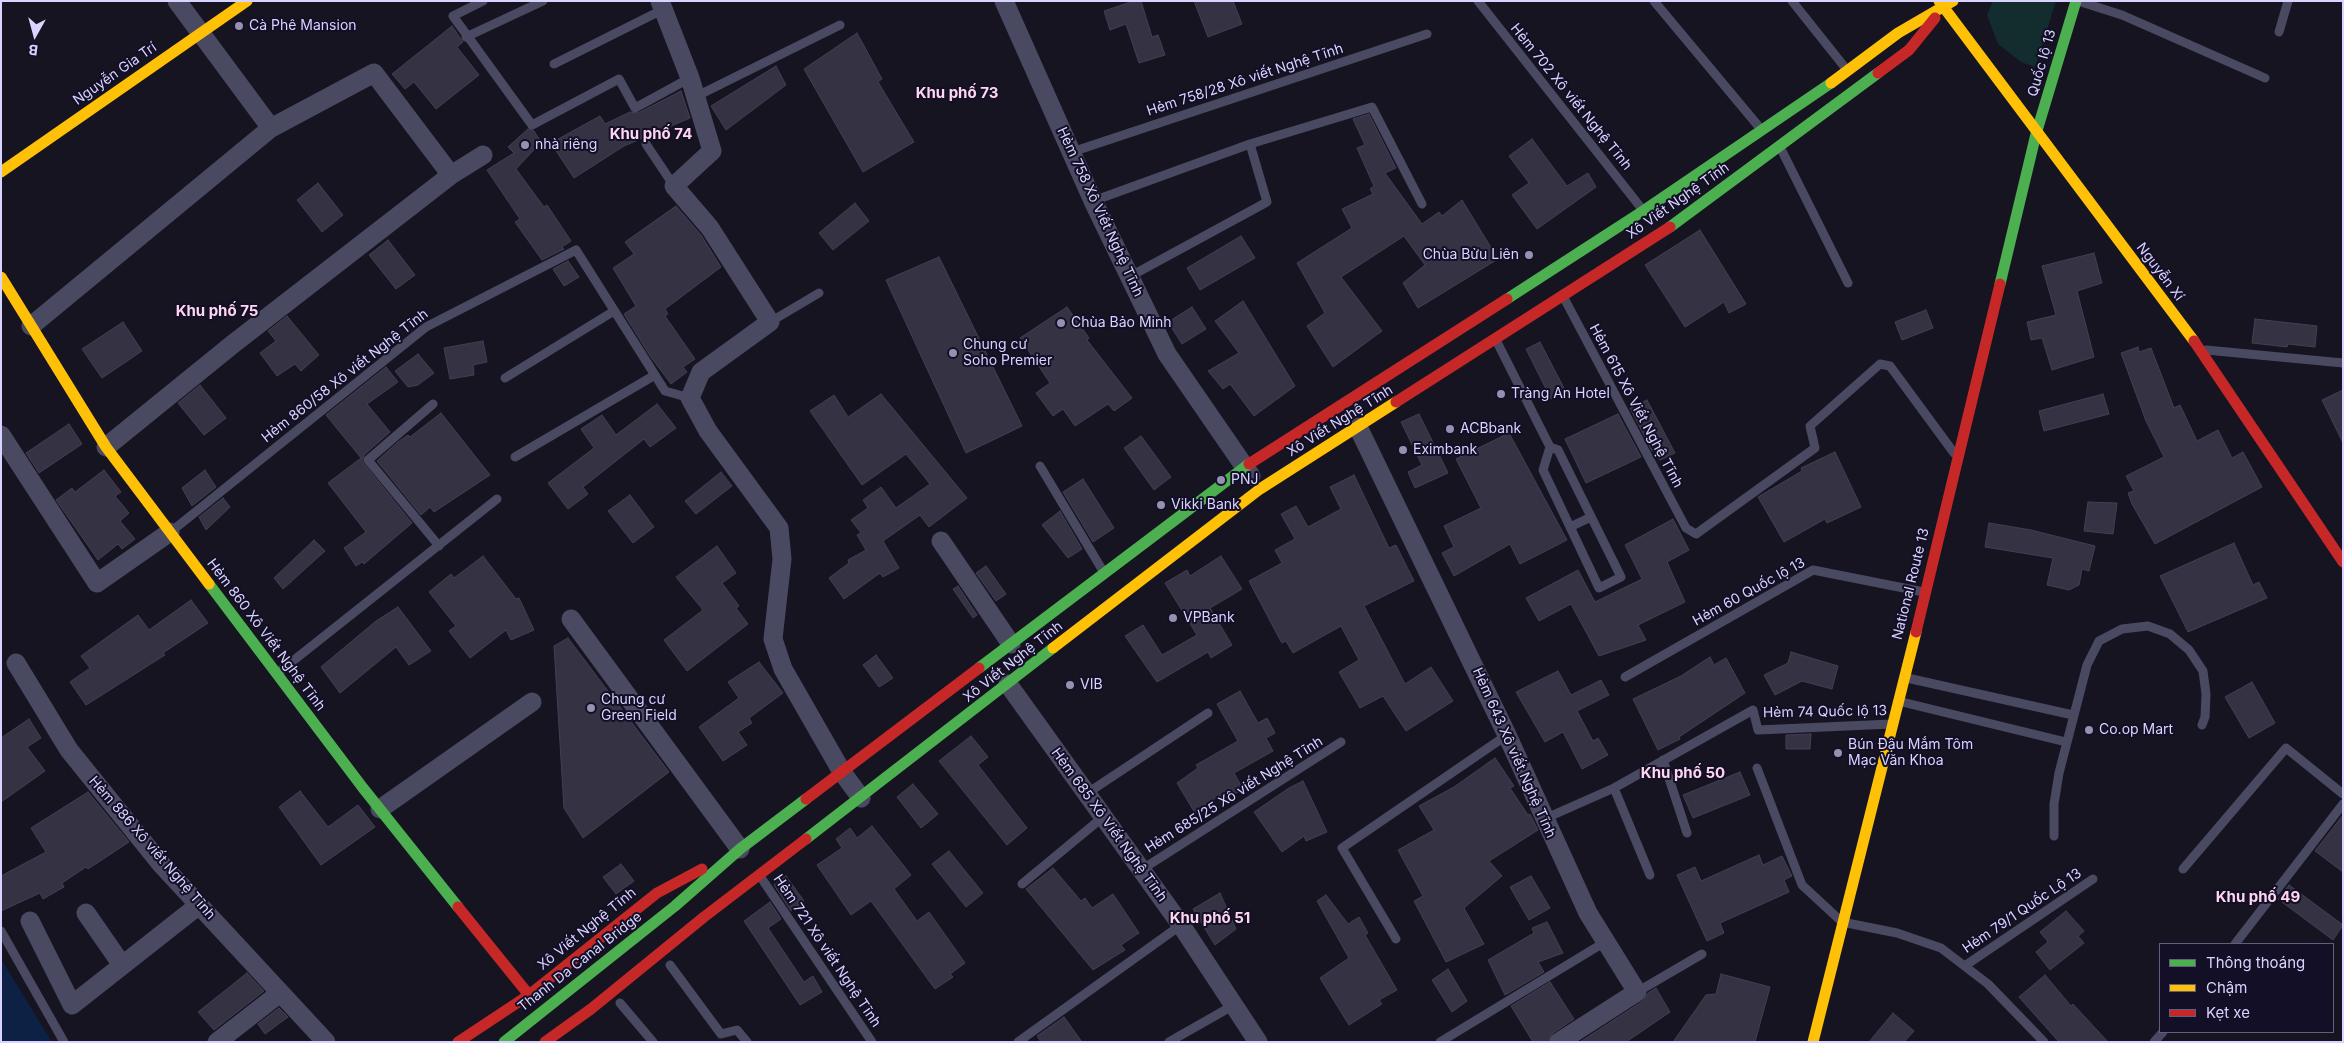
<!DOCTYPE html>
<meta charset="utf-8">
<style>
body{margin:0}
#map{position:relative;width:2344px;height:1043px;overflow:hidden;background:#161421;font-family:Inter,sans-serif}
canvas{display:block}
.frame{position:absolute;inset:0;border:2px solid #d9d4ff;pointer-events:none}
.legend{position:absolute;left:2159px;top:943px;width:175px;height:90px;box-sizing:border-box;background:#130f26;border:1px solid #625e7d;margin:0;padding:6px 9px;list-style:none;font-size:15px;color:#d9d4ff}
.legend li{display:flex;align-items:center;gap:10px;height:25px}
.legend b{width:25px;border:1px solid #625e7d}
.north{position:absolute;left:10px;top:10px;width:50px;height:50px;-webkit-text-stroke:4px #130f26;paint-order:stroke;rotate:187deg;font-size:14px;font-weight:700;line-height:20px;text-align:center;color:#d9d4ff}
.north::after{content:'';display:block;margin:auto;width:18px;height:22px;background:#d9d4ff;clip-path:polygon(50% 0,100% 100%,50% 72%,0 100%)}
</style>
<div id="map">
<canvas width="2344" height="1043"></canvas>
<div class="frame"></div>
<ul class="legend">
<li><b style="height:6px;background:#4caf50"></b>Thông thoáng</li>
<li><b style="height:6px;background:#ffc107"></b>Chậm</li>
<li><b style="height:6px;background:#c62828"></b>Kẹt xe</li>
</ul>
<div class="north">B</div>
</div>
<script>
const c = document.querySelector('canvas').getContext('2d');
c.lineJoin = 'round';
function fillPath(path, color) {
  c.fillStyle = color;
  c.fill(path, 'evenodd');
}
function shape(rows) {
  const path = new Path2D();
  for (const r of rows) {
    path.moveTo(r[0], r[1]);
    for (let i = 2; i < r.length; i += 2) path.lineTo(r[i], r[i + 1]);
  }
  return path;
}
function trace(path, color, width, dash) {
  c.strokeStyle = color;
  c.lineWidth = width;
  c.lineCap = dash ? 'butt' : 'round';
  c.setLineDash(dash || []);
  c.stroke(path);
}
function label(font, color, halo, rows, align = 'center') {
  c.font = font + ' Inter,sans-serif';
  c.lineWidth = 4;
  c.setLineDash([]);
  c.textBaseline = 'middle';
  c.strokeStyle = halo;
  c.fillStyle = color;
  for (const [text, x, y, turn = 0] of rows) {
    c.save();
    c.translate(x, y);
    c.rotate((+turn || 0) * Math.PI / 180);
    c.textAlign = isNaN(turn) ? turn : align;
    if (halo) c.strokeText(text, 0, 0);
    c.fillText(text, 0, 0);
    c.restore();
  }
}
const green = shape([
 [1993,1,2056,1,2035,67,2021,62,1998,44,1987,15]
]);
const water = shape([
 [1,959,52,1042,1,1042]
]);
const building = shape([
 [1134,1,1141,1,1152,37,1158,35,1165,55,1139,63,1126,24,1110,30,1104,11,1134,1],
 [1194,1,1233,1,1242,24,1208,37,1194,1],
 [452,26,463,42,457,47,479,75,436,109,414,82,405,89,392,74,452,26],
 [857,33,882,79,878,82,914,142,863,172,804,69,857,33],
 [776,66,786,85,726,130,711,106,776,66],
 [681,91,690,118,624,146,574,178,551,143,600,116,605,124,630,112,638,113,681,91],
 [1369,114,1396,168,1385,173,1422,224,1439,212,1442,216,1462,200,1498,259,1418,308,1403,283,1425,265,1404,236,1341,277,1382,331,1333,367,1307,326,1325,313,1297,263,1352,228,1342,209,1373,194,1370,189,1374,186,1357,148,1365,145,1353,119,1369,114],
 [528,129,534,131,541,142,516,169,544,207,547,205,571,241,562,247,564,249,542,260,515,222,520,219,487,170,514,153,508,147,528,129],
 [1532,139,1567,186,1588,173,1596,187,1537,229,1512,195,1529,183,1509,156,1532,139],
 [318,183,343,215,322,232,297,200,318,183],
 [855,203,869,221,833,250,819,233,855,203],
 [676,206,701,235,721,267,665,309,668,314,665,316,695,359,683,367,687,372,671,384,650,356,624,314,636,306,613,268,634,254,625,242,676,206],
 [1700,230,1746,304,1729,313,1724,302,1685,327,1645,265,1700,230],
 [1241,236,1255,258,1200,290,1187,268,1241,236],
 [388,240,415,275,396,289,369,255,388,240],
 [2094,253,2102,283,2077,291,2094,357,2052,370,2042,338,2031,340,2027,322,2056,315,2042,266,2094,253],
 [939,257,1022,426,966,453,886,280,939,257],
 [568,261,579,277,564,286,553,269,568,261],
 [1243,301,1295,386,1254,416,1230,384,1223,389,1208,371,1239,353,1215,321,1243,301],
 [1067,307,1089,338,1087,340,1132,398,1114,411,1108,404,1075,426,1063,409,1053,416,1036,393,1050,383,1020,338,1067,307],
 [1192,307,1206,329,1182,344,1168,322,1192,307],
 [1926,310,1933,328,1902,340,1895,322,1926,310],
 [287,316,319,355,301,371,295,364,277,376,260,353,276,341,268,331,287,316],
 [2255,319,2317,326,2315,347,2288,344,2287,347,2252,343,2255,319],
 [123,322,142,351,102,378,82,349,123,322],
 [483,341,487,362,473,365,474,375,450,379,444,348,483,341],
 [1540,342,1566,392,1551,399,1526,349,1540,342],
 [2138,347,2139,352,2151,348,2174,408,2180,405,2197,441,2218,430,2232,458,2243,452,2262,487,2155,544,2132,504,2128,493,2134,491,2126,476,2164,457,2146,421,2121,353,2138,347],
 [418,354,434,373,418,385,408,387,395,371,418,354],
 [386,367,398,382,367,404,390,432,364,455,362,461,412,523,364,564,362,562,356,566,344,548,366,532,328,483,361,458,326,415,386,367],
 [200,385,226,418,204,435,178,403,200,385],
 [2343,390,2343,443,2322,400,2343,390],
 [881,394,967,498,929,527,920,515,883,541,899,568,883,577,880,573,844,599,829,578,849,563,848,560,866,550,857,535,861,533,851,520,868,508,863,500,881,487,896,508,930,484,906,454,862,485,810,411,834,395,848,417,881,394],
 [2103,394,2109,414,2044,431,2039,411,2103,394],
 [1647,400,1675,453,1660,460,1655,450,1652,451,1630,408,1647,400],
 [657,404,676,428,650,447,644,439,583,487,588,494,568,509,548,483,594,448,581,429,602,415,616,435,657,404],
 [441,413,490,475,434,512,430,507,421,515,377,461,398,442,408,435,410,437,441,413],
 [1419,414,1448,473,1415,488,1408,472,1422,465,1401,422,1419,414],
 [1618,414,1641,457,1586,483,1565,439,1618,414],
 [69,424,82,444,39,473,26,453,69,424],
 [1509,433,1567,540,1520,564,1510,544,1454,576,1442,553,1454,547,1444,526,1481,508,1456,459,1509,433],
 [1141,436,1171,477,1154,490,1124,448,1141,436],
 [1835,452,1861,507,1827,523,1825,519,1784,542,1758,497,1802,471,1801,468,1835,452],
 [104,470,121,492,115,496,129,513,120,521,135,539,122,549,118,544,98,560,56,500,72,488,75,492,104,470],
 [205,470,216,487,192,506,182,488,205,470],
 [721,472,732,486,696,514,685,501,721,472],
 [1354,475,1389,548,1396,545,1414,581,1364,606,1405,684,1431,667,1453,701,1406,731,1383,696,1360,708,1339,672,1359,660,1341,626,1293,653,1286,641,1282,643,1277,634,1249,581,1282,563,1275,550,1295,539,1281,514,1296,506,1308,527,1341,509,1330,487,1354,475],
 [1083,479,1114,528,1093,542,1063,492,1083,479],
 [630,495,654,527,633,543,608,511,630,495],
 [223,498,230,507,206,530,199,517,223,498],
 [2088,502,2117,503,2113,534,2084,531,2088,502],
 [1060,511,1082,549,1068,558,1042,525,1060,511],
 [1673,519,1689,550,1667,562,1685,602,1638,625,1646,640,1599,656,1571,604,1539,621,1526,598,1578,570,1595,602,1642,579,1625,545,1673,519],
 [1989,523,2031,530,2095,546,2089,571,2082,569,2079,585,2069,590,2047,585,2053,558,1985,547,1989,523],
 [314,540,325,551,283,589,274,578,314,540],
 [2234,543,2253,585,2259,582,2267,598,2188,632,2160,576,2234,543],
 [717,546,736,573,722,583,739,606,736,608,748,624,687,671,664,640,703,610,676,577,717,546],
 [483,556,516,599,519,598,534,630,511,640,506,630,470,658,449,631,456,626,429,592,451,574,454,578,483,556],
 [1221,556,1242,589,1210,608,1232,645,1211,658,1208,652,1157,682,1125,636,1143,625,1162,655,1197,635,1165,583,1187,570,1190,576,1221,556],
 [986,566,1006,594,996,601,976,573,986,566],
 [958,586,977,615,973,618,953,589,958,586],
 [191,600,208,623,163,653,165,655,86,705,70,682,90,668,81,656,138,615,149,630,191,600],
 [398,607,431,651,409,665,396,647,340,693,321,667,376,621,398,607],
 [568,638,669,772,583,838,564,808,554,646,568,638],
 [1791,652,1838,666,1832,689,1802,681,1775,695,1764,675,1788,663,1791,652],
 [876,655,893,678,879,687,863,665,876,655],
 [1710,657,1714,665,1726,658,1745,693,1679,737,1680,739,1658,750,1633,699,1681,676,1710,657],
 [759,662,783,693,749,718,752,723,738,732,747,745,723,761,699,727,739,698,728,682,759,662],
 [1558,671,1571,695,1601,680,1609,695,1577,711,1593,741,1598,738,1608,755,1582,769,1563,732,1545,742,1516,692,1558,671],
 [2252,682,2275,723,2249,738,2225,697,2252,682],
 [1240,691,1258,723,1267,718,1275,733,1266,738,1273,751,1234,773,1243,789,1220,802,1217,797,1195,813,1177,783,1198,768,1196,765,1238,741,1217,704,1240,691],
 [29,719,41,738,27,747,45,771,1,802,1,738,29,719],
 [1811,734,1810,749,1786,749,1786,735,1811,734],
 [971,736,988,757,978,765,1027,828,1007,845,939,761,971,736],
 [1495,758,1514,786,1510,788,1528,815,1530,814,1538,830,1489,861,1502,876,1464,908,1484,944,1446,962,1414,901,1423,896,1398,850,1434,830,1419,806,1454,787,1495,758],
 [1740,772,1750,795,1693,818,1683,795,1740,772],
 [1303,781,1327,832,1306,841,1304,836,1282,852,1254,812,1289,788,1303,781],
 [913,784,938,814,921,828,897,797,913,784],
 [300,791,328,827,358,805,375,827,321,865,279,807,300,791],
 [88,792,129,842,88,869,86,867,62,883,64,887,43,899,40,893,1,911,1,876,46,852,31,828,88,792],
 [2343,815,2343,872,2315,851,2343,815],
 [872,826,911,875,894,889,917,921,929,912,965,963,950,974,953,977,935,989,871,901,851,915,817,865,842,848,836,839,850,828,857,838,872,826],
 [949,851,983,893,966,907,932,864,949,851],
 [1759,855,1763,865,1782,856,1792,876,1784,880,1789,892,1720,923,1724,933,1707,941,1677,875,1695,867,1701,881,1759,855],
 [621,864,634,881,616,894,603,877,621,864],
 [1053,868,1081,901,1085,898,1092,908,1113,894,1139,933,1121,945,1125,950,1093,970,1026,889,1053,868],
 [786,876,804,901,791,911,774,885,786,876],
 [1531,876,1550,908,1529,920,1510,887,1531,876],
 [2289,885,2343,925,2333,940,2278,899,2289,885],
 [1220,893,1236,929,1215,945,1193,909,1220,893],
 [1326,895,1348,924,1359,917,1368,933,1365,935,1397,990,1379,1000,1382,1004,1349,1025,1320,978,1349,958,1317,901,1326,895],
 [770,902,781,919,768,928,804,982,813,976,822,992,800,1005,744,921,770,902],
 [2066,911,2084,931,2078,936,2084,943,2050,970,2036,952,2048,942,2040,932,2066,911],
 [1547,922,1563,953,1538,962,1544,972,1505,995,1488,960,1534,933,1532,928,1547,922],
 [1448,969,1467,1001,1452,1012,1432,980,1448,969],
 [247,973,264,991,214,1030,198,1012,247,973],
 [1721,974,1770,987,1755,1042,1673,1042,1706,995,1716,994,1721,974],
 [2045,975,2071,1006,2073,1004,2108,1042,2059,1042,2019,997,2045,975],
 [1550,982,1574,1019,1553,1033,1548,1042,1533,1042,1511,1006,1550,982],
 [1656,988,1670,1012,1626,1042,1580,1042,1643,1001,1648,993,1656,988],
 [279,1008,288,1017,265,1034,258,1024,279,1008],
 [1893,1013,1914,1031,1904,1042,1869,1042,1893,1013],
 [1064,1017,1082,1042,1041,1042,1037,1036,1064,1017]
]);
const lane = shape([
 [483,1,453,16,532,125,619,79,635,108,690,78],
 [1478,1,1642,209],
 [1654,1,1760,128],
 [1792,1,1847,70],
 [2078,1,2122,15,2265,78],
 [2279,32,2288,1],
 [466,37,543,1],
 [554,64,664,9],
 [695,97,840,25],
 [646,144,674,186],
 [1780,147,1848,283],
 [1072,152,1427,34],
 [1093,201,1250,144],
 [1129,277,1267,202,1250,144,1372,107,1422,204],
 [1564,298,1686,528,1696,534,1815,448,1810,426,1880,364,1890,366,1954,453],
 [770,322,819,293],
 [1497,342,1550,447,1558,450,1621,577,1599,588,1543,470,1550,447],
 [2206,350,2343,363],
 [505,378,614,311],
 [433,404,368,460,439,546],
 [515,457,655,375],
 [1040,466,1103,571],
 [1570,527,1591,517],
 [173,530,426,327,576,250,665,391,690,398],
 [279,672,497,499],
 [1625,677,1813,570,1924,592],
 [1907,678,2073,715],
 [1902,702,2066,742],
 [1663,760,1687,833],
 [1757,768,1802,885,1842,922,1897,933,1941,948,1988,984,2044,1042],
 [1614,788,1650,875],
 [1086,794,1208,713],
 [1544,819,1614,788,1753,710,1758,730,1891,724],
 [2054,836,2054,804,2059,773,2087,665,2099,641,2122,629,2148,626,2170,634,2189,650,2203,671,2206,694,2205,717,2202,725],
 [2183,869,2286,748,2343,794],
 [1141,870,1341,742],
 [760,876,872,1042],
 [1022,884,1103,817],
 [1,931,64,1042],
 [1396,939,1342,848,1507,735],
 [2235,944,2343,804],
 [670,965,721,1034,737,1030,747,1042],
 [1966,965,2093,879],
 [1637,992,1702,954],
 [620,1003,653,1042],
 [1018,1042,1181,925],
 [1169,1042,1234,1005],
 [1440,1042,1605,942],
 [2154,1042,2163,1032]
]);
const street = shape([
 [177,1,271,128],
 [660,1,690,78,712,151,674,186,710,228,770,322,701,372,690,398,708,431,779,528,782,559,773,639,783,669,842,772,861,798],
 [1004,1,1093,201,1167,354,1251,476],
 [31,326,271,128,374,73,451,175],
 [1358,427,1507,735,1588,913,1637,992,1559,1042],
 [1,435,97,583,170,532],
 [106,447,233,344,451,175,483,155],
 [941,541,1011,644],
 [571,619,740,849],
 [16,663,69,750,161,864,326,1042],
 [1008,684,1181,925,1258,1042],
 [380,809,532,702],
 [86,913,122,965],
 [30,921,72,1005,199,905],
 [217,1042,280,993]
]);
const fast = shape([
 [1670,227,1878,73],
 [2000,284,2036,134,2076,1],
 [1507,299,1643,211,1831,83],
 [209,584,363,788,458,907],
 [979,668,1249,464],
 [806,839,1053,648],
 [504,1042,675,906,740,849,806,799]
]);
const slow = shape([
 [1939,1,2194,341],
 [1831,83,1898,33,1953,1],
 [1,172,247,1],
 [1,277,106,447,209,584],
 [1053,648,1260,489,1396,402],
 [1813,1042,1916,632]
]);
const jam = shape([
 [1878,73,1909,50,1935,18],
 [2194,341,2343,562],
 [1396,402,1670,227],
 [1249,464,1507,299],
 [1916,632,2000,284],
 [806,799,979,668],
 [458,907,529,995],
 [458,1042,529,995,657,893,702,869],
 [545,1042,591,1009,704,917,806,839]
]);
const markers = [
 [239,26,5,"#9591b1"],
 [525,145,5,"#9591b1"],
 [1529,255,5,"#9591b1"],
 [1061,323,5,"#9591b1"],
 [953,353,5,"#9591b1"],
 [1501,394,5,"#9591b1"],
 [1450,429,5,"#9591b1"],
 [1403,450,5,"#9591b1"],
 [1221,480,5,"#9591b1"],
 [1161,505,5,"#9591b1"],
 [1173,618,5,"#9591b1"],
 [1070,685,5,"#9591b1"],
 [591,708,5,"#9591b1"],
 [2089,730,5,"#9591b1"],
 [1838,753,5,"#9591b1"]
];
const poiNames = [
 ["Cà Phê Mansion",249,26],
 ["nhà riêng",535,145],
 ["Chùa Bửu Liên",1519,255,"right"],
 ["Chùa Bảo Minh",1071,323],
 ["Chung cư",963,345],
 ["Soho Premier",963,361],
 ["Tràng An Hotel",1511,394],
 ["ACBbank",1460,429],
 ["Eximbank",1413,450],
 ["PNJ",1231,480],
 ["Vikki Bank",1171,505],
 ["VPBank",1183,618],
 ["VIB",1080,685],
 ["Chung cư",601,700],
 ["Green Field",601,716],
 ["Co.op Mart",2099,730],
 ["Bún Đậu Mắm Tôm",1848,745],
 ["Mạc Văn Khoa",1848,761]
];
const streetNames = [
 ["Quốc lộ 13",2042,63,-74],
 ["Nguyễn Gia Trí",115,74,-35],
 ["Hẻm 758/28 Xô viết Nghệ Tĩnh",1245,80,-18],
 ["Hẻm 702 Xô viết Nghệ Tĩnh",1571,97,51],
 ["Xô Viết Nghệ Tĩnh",1678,201,-35],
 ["Hẻm 758 Xô Viết Nghệ Tĩnh",1100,212,65],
 ["Nguyễn Xí",2160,272,53],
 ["Hẻm 860/58 Xô viết Nghệ Tĩnh",345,376,-38],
 ["Hẻm 615 Xô Viết Nghệ Tĩnh",1636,406,62],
 ["Xô Viết Nghệ Tĩnh",1340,421,-32],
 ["National Route 13",1911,584,-76],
 ["Hẻm 60 Quốc lộ 13",1749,592,-29],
 ["Hẻm 860 Xô Viết Nghệ Tĩnh",266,635,53],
 ["Xô Viết Nghệ Tĩnh",1013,662,-38],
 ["Hẻm 74 Quốc lộ 13",1825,712,-1],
 ["Hẻm 643 Xô viết Nghệ Tĩnh",1514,753,66],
 ["Hẻm 685/25 Xô viết Nghệ Tĩnh",1234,795,-32],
 ["Hẻm 685 Xô Viết Nghệ Tĩnh",1109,825,54],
 ["Hẻm 886 Xô viết Nghệ Tĩnh",152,848,49],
 ["Hẻm 79/1 Quốc Lộ 13",2022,911,-34],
 ["Xô Viết Nghệ Tĩnh",587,929,-39],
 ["Hẻm 721 Xô viết Nghệ Tĩnh",827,951,56],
 ["Thanh Da Canal Bridge",580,962,-38]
];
const neighbourhoodNames = [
 ["Khu phố 73",957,93],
 ["Khu phố 74",651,134],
 ["Khu phố 75",217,311],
 ["Khu phố 50",1683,773],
 ["Khu phố 49",2258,897],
 ["Khu phố 51",1210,918]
];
fillPath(green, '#132c2d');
fillPath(water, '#0d2144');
fillPath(building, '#343243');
trace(building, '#433f54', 1);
trace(lane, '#4a4962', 9);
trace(street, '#4a4962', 19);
trace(fast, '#4caf50', 11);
trace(slow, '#ffc107', 11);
trace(jam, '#c62828', 11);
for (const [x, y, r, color] of markers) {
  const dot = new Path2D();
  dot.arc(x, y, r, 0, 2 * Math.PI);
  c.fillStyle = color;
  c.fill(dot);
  trace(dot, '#130f26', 2);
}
label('14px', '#d9d4ff', '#130f26', poiNames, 'left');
label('14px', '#d9d4ff', '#130f26', streetNames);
label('bold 15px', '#ffd6f0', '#130f26', neighbourhoodNames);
</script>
